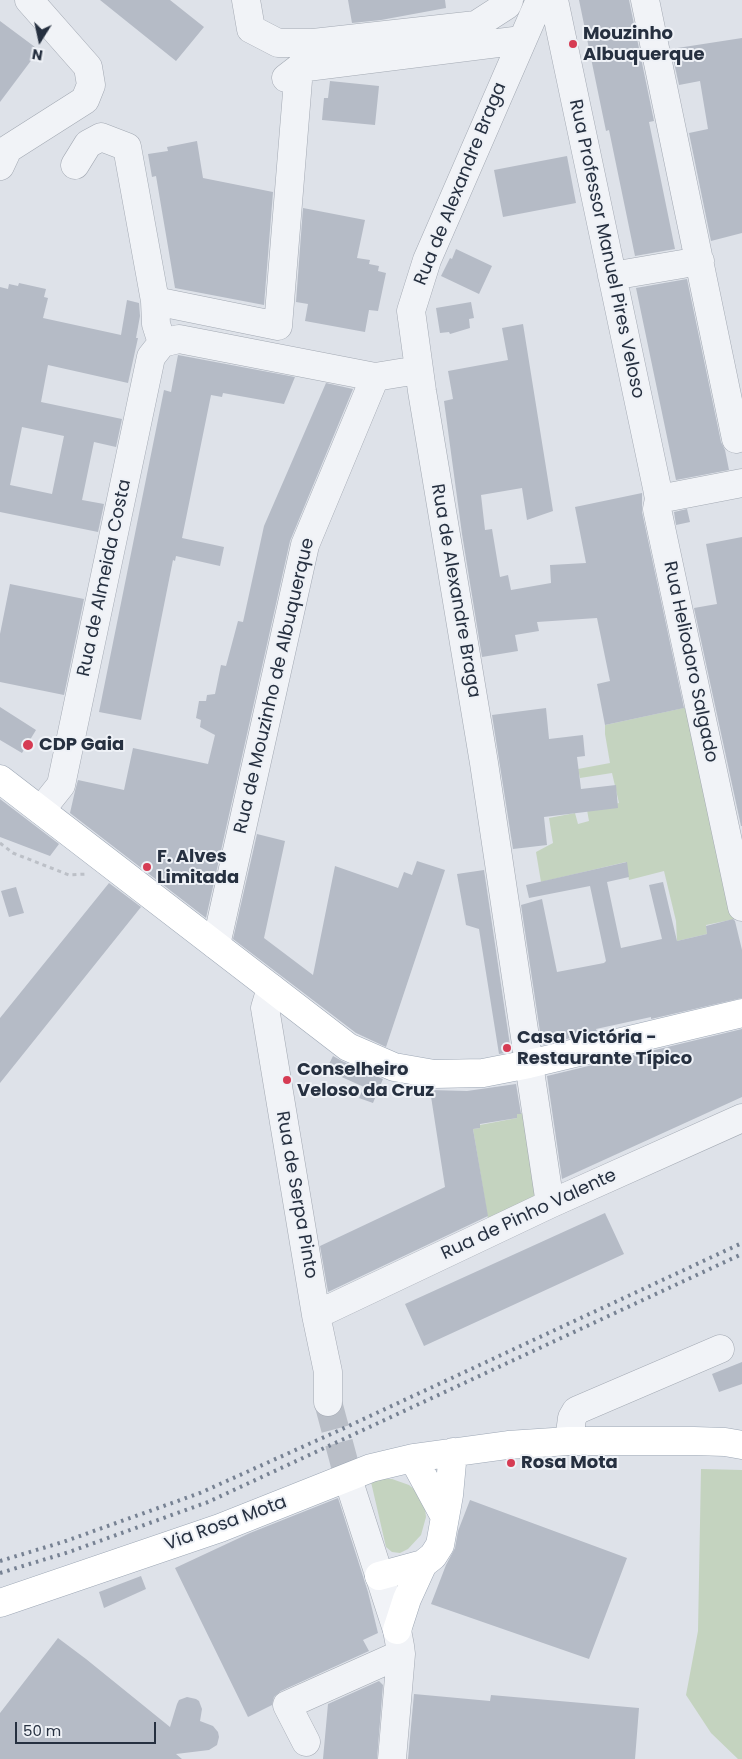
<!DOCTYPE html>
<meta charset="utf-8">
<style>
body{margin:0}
#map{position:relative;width:742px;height:1759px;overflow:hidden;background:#dee2e9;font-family:Poppins,sans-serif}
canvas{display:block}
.north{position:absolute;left:15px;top:15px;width:50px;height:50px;-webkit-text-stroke:4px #eef1f6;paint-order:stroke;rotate:190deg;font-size:14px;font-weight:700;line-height:20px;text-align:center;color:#263040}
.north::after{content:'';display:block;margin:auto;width:18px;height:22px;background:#263040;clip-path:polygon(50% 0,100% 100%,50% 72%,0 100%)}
.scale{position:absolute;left:15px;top:1722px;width:141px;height:22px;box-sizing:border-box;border:2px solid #263040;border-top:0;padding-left:6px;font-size:15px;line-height:18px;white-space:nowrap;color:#263040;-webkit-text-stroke:4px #eef1f6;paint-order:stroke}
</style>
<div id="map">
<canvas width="742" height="1759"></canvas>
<div class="north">N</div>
<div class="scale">50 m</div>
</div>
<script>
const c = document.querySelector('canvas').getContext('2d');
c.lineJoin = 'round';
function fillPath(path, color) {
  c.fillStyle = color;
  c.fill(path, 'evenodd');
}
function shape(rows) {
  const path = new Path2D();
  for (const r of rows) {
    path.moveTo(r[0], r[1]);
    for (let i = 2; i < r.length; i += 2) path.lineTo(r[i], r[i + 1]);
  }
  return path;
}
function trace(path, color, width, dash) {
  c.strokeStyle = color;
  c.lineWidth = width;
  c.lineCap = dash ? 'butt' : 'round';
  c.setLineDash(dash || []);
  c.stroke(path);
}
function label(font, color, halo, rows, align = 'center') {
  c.font = font + ' Poppins,sans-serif';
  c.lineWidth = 4;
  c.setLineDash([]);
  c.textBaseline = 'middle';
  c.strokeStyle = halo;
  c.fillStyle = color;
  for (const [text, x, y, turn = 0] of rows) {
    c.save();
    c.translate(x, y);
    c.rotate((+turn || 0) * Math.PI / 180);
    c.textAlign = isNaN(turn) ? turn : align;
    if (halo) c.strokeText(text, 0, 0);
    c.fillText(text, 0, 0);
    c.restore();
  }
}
const green = shape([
 [688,707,735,919,706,925,707,934,677,941,676,921,664,871,629,880,626,862,541,882,536,852,553,843,549,818,575,813,578,824,589,821,587,810,619,803,612,773,580,778,578,769,610,763,605,734,605,725],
 [523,1113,536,1197,488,1219,473,1129,480,1128,480,1125,517,1118,517,1114],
 [701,1469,742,1470,742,1759,738,1759,711,1733,686,1695,698,1631],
 [382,1479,392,1479,409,1485,416,1491,425,1508,426,1517,421,1535,408,1549,400,1553,392,1552,386,1547,371,1482]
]);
const building = shape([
 [100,0,170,0,204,27,176,61],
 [348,0,445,0,446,8,381,20,352,23],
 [579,0,629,0,654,121,649,122,675,249,635,256,609,130,606,131],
 [0,21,39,50,0,102],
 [742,38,742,233,711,241,689,133,708,129,700,81,679,85,671,49],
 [330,81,379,86,375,125,322,120,324,98,328,98],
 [197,141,203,178,273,192,264,305,175,288,156,176,152,177,148,154,168,151,167,147],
 [567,156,576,203,503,217,494,170],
 [303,208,365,220,357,258,370,260,369,264,379,266,378,271,386,273,378,311,369,310,365,332,305,321,308,304,296,302],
 [456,249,492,266,479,294,441,276,450,258,452,259],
 [687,279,721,442,725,450,729,470,676,480,636,288],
 [19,283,46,289,44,297,48,298,43,318,121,335,127,300,139,303,140,316,136,338,138,338,128,383,48,365,41,402,122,419,116,447,94,442,82,500,104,504,98,532,0,512,0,287,8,289,9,284,18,286],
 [22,427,64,436,52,494,10,485],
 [471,302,474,318,469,319,470,328,450,334,449,332,440,333,436,308],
 [523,324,553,511,527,520,522,488,481,495,485,530,492,529,500,577,508,575,511,590,551,583,550,565,586,563,575,507,642,493,642,512,684,708,605,725,597,684,610,681,597,618,537,622,539,631,515,635,518,651,482,657,462,534,444,401,453,399,448,371,508,360,502,328],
 [178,355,295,377,284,404,223,393,222,397,211,395,182,538,224,547,220,566,176,556,175,561,173,560,141,720,99,712,164,390,171,392],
 [326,383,353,389,290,541,206,918,70,813,75,791,78,780,124,790,133,748,208,764,215,735,200,727,201,720,196,718,199,701,206,701,207,695,215,694,221,665,226,666,238,621,243,622,264,526],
 [687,509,690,522,676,525,674,512],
 [742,537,742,826,741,826,694,608,717,604,706,544],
 [10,584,84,599,64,695,0,682,0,634],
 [0,707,36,730,22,753,0,740],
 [546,708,549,739,583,735,585,756,577,757,581,789,616,785,618,808,544,817,547,845,513,849,492,715],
 [0,799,59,844,50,856,0,837],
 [257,834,285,841,264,938,313,975,335,866,398,888,404,872,412,875,417,861,445,870,386,1047,356,1033,233,939],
 [627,862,629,877,607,882,621,948,662,939,649,885,663,882,677,941,707,934,706,926,733,919,735,921,742,950,742,998,651,1019,651,1017,596,1029,597,1031,587,1034,542,1045,521,905,542,899,557,972,604,963,606,961,590,886,529,898,526,885],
 [484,870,511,1052,499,1054,479,929,466,925,457,874],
 [109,883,141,907,0,1083,0,1018],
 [16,887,24,913,9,917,1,891],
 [742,1029,742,1097,562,1179,547,1076],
 [333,1056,342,1061,383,1079,373,1103,359,1098,364,1087,326,1070],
 [516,1084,521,1114,517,1114,517,1118,480,1124,480,1128,473,1129,488,1216,328,1292,320,1246,445,1187,430,1090,467,1091],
 [605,1213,624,1254,424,1346,405,1304],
 [742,1362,742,1384,719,1392,712,1374],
 [338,1498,368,1592,378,1633,363,1640,369,1651,281,1691,274,1697,272,1705,248,1717,175,1568,250,1533],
 [470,1500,627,1558,589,1659,431,1604,446,1565,455,1548,458,1531],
 [141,1576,146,1589,104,1608,99,1592],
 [58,1638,86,1659,170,1727,177,1704,179,1700,187,1697,196,1699,199,1701,202,1709,200,1721,213,1726,218,1732,219,1737,217,1745,209,1750,176,1754,182,1759,0,1759,0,1713],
 [379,1681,383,1685,377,1759,323,1759,328,1704],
 [414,1694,490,1701,491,1695,639,1708,635,1759,408,1759]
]);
const minorTunnel = shape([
 [328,1402,351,1488]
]);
const path = shape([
 [0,843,13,853,69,875,87,874]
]);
const minor = shape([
 [246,0,251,29,278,43,313,43,476,25,507,5,509,0],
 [540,0,427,260,411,311,422,391,484,763,550,1204],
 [554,0,657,488,659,499,657,509,742,907],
 [645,0,736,439],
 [286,78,299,68,522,40],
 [75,165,88,144,101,137,127,147,155,301,156,324,162,343],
 [0,166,8,149,85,100,91,85,88,67,29,0],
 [612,276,700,261],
 [155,301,278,326,299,68],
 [162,343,179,339,375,377,418,370],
 [659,499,742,483],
 [41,810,61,785,151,357,162,343],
 [216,945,305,545,375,377],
 [271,988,265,1008,316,1315,328,1372,328,1402],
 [316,1315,550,1204,742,1118],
 [569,1441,572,1418,576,1411,580,1409,720,1349],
 [351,1488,397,1630,400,1646,401,1654,392,1759],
 [306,1742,287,1705,401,1654]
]);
const major = shape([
 [0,779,348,1047,394,1067,434,1074,483,1073,529,1064,742,1013],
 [413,1458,445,1517],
 [379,1576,423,1564,433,1556,440,1545,449,1495,453,1452],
 [0,1603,220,1528,371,1468,413,1458,508,1445,569,1441,694,1441,725,1442,742,1445],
 [397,1630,407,1599,423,1564]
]);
const rail = shape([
 [0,1561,63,1542,200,1493,340,1430,742,1243],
 [0,1573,69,1552,208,1502,742,1254]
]);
const markers = [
 [573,44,5,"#d63b53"],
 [28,745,6,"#d63b53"],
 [147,867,5,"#d63b53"],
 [507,1048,5,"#d63b53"],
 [287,1080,5,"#d63b53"],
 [511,1463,5,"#d63b53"]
];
const poiNames = [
 ["Mouzinho",583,34],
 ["Albuquerque",583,55],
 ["CDP Gaia",39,745],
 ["F. Alves",157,857],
 ["Limitada",157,878],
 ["Casa Victória -",517,1038],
 ["Restaurante Típico",517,1059],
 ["Conselheiro",297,1070],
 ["Veloso da Cruz",297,1091],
 ["Rosa Mota",521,1463]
];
const streetNames = [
 ["Rua de Alexandre Braga",461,184,-68],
 ["Rua Professor Manuel Pires Veloso",606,249,78],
 ["Rua de Almeida Costa",105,578,-78],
 ["Rua de Alexandre Braga",455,591,80],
 ["Rua Heliodoro Salgado",690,662,78],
 ["Rua de Mouzinho de Albuquerque",275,686,-77],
 ["Rua de Serpa Pinto",296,1195,80],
 ["Rua de Pinho Valente",529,1215,-25],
 ["Via Rosa Mota",226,1524,-20]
];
fillPath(green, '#c4d3bf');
fillPath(building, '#b5bbc6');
trace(minorTunnel, '#b9bec7', 28, [28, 14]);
trace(minor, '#a3a9b3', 29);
trace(major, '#9da7b5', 29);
trace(path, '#bcc0c7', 3, [4, 4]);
trace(minor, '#f1f3f7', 28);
trace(major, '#fff', 28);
trace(rail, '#778293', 4, [2.5, 5]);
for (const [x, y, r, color] of markers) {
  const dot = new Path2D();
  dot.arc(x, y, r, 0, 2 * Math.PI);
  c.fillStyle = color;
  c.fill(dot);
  trace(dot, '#eef1f6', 2);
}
label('bold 18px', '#263040', '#eef1f6', poiNames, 'left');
label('18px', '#263040', '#eef1f6', streetNames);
</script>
